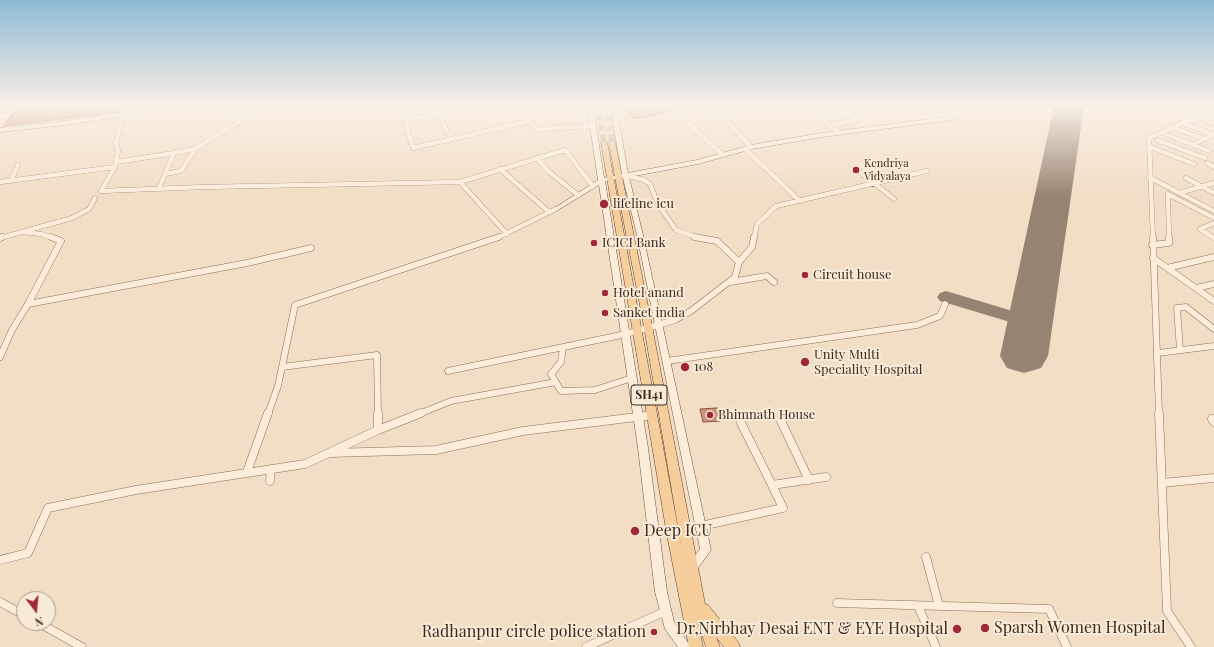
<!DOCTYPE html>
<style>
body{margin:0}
#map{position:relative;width:1214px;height:647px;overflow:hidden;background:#f1dec5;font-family:"Playfair Display",serif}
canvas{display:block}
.north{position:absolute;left:16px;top:591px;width:40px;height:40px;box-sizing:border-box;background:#f7ead6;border:1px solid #ac9d8d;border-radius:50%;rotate:164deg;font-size:11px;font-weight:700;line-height:16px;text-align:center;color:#3c291f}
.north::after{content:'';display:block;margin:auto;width:14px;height:18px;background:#9f2736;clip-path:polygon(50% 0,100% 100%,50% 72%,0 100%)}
</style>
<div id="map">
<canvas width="1214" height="647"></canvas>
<div class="north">N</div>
</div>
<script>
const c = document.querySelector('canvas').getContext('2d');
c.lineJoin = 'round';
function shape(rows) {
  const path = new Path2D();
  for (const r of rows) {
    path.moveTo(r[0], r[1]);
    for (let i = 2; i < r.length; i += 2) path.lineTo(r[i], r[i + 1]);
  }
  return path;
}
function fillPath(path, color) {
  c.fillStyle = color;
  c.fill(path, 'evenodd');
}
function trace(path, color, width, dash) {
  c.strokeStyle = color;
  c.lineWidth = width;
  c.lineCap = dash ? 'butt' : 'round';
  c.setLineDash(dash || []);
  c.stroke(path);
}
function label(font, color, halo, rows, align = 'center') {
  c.font = font + ' "Playfair Display",serif';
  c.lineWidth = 4;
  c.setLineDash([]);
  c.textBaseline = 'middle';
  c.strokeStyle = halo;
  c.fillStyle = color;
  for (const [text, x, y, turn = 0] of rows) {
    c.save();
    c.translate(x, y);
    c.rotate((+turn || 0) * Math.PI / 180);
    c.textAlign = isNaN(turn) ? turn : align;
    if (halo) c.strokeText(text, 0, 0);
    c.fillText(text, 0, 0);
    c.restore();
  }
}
const taxiway = shape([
 [946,291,1036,318,1039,322,1036,326,1030,328,940,301,937,297,940,293,946,291]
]);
const runway = shape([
 [1054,106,1084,106,1048,356,1041,368,1024,373,1007,368,1000,356,1054,106]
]);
const building = shape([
 [19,106,121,106,115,112,3,126,19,106],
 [621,106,686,106,687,109,679,110,675,108,672,111,635,119,621,106],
 [717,408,720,421,703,422,700,409,717,408]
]);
const primaryTunnel = shape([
 [598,106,604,142],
 [607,106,612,142]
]);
const streetFar2 = shape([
 [322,106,322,111],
 [401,106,413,148,530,121,537,129,593,126],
 [434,106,447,131],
 [510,106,517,116],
 [695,106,701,112],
 [713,106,751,147],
 [808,106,839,133],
 [919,106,935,120],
 [1179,106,1203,117],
 [776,109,792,106],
 [860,109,881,106],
 [244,110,273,106],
 [813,111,841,107],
 [676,112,723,155],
 [1201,117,1214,123],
 [821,118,849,113],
 [405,120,481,106],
 [1183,123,1214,135],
 [830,125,858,120,840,106],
 [1172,127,1204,139],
 [1165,134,1209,151],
 [1157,140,1205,158],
 [1192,145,1214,134],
 [1150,147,1194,164],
 [745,149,800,201],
 [174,153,195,149,229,127,237,124,246,106],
 [537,158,548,171,578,195],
 [116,162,174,153,159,188],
 [1207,163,1214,167],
 [500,169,549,212],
 [860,172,894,199],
 [165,174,181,171,195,149],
 [625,175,644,180,650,184,658,204,676,230,699,238],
 [1149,177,1214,211],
 [1186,178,1214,193],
 [11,181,18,165],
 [0,182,115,167],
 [460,182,507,234],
 [101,191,204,187,460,182,565,150,593,186],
 [101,191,115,167,118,151,116,143,123,115],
 [1179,193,1214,183],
 [1200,229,1214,238],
 [1200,229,1214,223],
 [22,232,41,234,53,238],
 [0,238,72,218,89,209,95,198],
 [497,238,556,209],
 [754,238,757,224,776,206,927,171],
 [1153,238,1149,138,1184,122,1214,115],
 [1169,238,1168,194,1214,218]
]);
const streetFar1 = shape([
 [694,237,717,241,739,262],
 [1153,237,1159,414],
 [0,238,2,237],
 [1152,245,1169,243,1169,237],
 [1153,258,1214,301],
 [1167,268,1214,257],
 [730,282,767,276,774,282],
 [1196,288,1214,284],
 [28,304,247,263,311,248],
 [563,347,561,362,551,374,561,391,595,390,632,378],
 [1180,350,1177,308,1186,307,1214,329],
 [1158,353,1214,346],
 [0,357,12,330,28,304,61,241,51,237],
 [667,361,917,325,940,316,945,304],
 [282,367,377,355,378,414],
 [448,371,626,334,675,320,691,311,735,277,739,262,752,247,754,237],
 [268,414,278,386,295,305,499,237],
 [419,414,451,401,556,382]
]);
const street = shape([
 [378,413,378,430],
 [1159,413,1167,611,1191,647],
 [1214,419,1212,419,1214,422],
 [781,421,809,480],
 [741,423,772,485],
 [330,453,436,450,523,431,653,415],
 [247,472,268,413],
 [270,481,271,469],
 [1162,483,1214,478],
 [701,526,783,508,772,485,826,477],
 [926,557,939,606],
 [0,560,28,553,48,508,136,490,305,464,378,430,421,413],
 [0,602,24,615],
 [837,603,1049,609,1067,647],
 [918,606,936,647],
 [39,623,82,647],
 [586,647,666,611]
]);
const secondary = shape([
 [167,106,181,106,178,108,65,125,0,132,0,128,65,121,167,106],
 [587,106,593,106,604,178,622,174,610,106,616,106,628,173,697,160,751,145,822,133,946,117,932,106,938,106,954,118,951,120,822,137,752,149,698,164,629,177,643,235,711,550,696,571,692,572,688,571,686,567,700,549,637,235,623,178,605,181,648,448,667,592,674,622,691,647,678,647,665,629,655,592,638,448,599,185,558,210,556,211,553,209,598,180,587,106]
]);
const primary = shape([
 [10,106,17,106,11,111,0,113,0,109,7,108,10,106],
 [604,140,607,142,682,550,643,321,615,177,609,142,612,140,615,142,651,321,705,604,708,605,738,642,740,647,724,647,716,637,720,647,706,647,697,620,703,647,689,647,667,535,601,142,604,140]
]);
const markers = [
 [856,170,4,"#9f2736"],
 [604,204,5,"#9f2736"],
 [594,243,4,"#9f2736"],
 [805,275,4,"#9f2736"],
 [605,293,4,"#9f2736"],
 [605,313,4,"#9f2736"],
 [805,362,5,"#9f2736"],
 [685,367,5,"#9f2736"],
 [710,415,4,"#9f2736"],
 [635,531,5,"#9f2736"],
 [985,628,5,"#9f2736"],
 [957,629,5,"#9f2736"],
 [654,632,4,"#9f2736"]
];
const farPoinames = [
 ["Kendriya",864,164],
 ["Vidyalaya",864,177]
];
const shields = [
 [649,395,36]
];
const shieldNames = [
 ["SH41",649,395]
];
const poiNames = [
 ["lifeline icu",613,204],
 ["ICICI Bank",602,243],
 ["Circuit house",813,275],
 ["Hotel anand",613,293],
 ["Sanket india",613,313],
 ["Unity Multi",814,355],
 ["Speciality Hospital",814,370],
 ["108",694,367],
 ["Bhimnath House",718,415]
];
const nearPoinames = [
 ["Deep ICU",644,531],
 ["Sparsh Women Hospital",994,628],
 ["Dr,Nirbhay Desai ENT & EYE Hospital",948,629,"right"],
 ["Radhanpur circle police station",646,632,"right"]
];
fillPath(taxiway, '#968472');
fillPath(runway, '#968472');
fillPath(building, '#d0937a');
trace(building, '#8d543f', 1);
trace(primaryTunnel, '#cdbaa4', 6, [6, 3.5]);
trace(streetFar2, '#8d6f5a', 5);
trace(streetFar1, '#8d6f5a', 7);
trace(street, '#8d6f5a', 9);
trace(secondary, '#6f503d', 1);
trace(primary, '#5b3e2e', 1);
trace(streetFar2, '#fbedda', 4.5);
trace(streetFar1, '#fbedda', 6);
trace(street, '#fbedda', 8);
fillPath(secondary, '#fbedda');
fillPath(primary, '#f5ce9c');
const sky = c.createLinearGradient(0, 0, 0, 197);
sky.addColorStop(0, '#8ebad5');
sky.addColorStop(0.54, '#f9f0e5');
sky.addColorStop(1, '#f9f0e500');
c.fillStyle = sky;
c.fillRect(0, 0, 1214, 197);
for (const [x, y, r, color] of markers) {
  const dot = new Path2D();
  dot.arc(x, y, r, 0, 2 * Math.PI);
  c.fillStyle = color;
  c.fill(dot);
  trace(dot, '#f7ead6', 1.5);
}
label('11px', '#3c291f', '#f7ead6', farPoinames, 'left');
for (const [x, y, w] of shields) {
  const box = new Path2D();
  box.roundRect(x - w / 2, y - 10, w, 20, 3);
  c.fillStyle = '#f7ead6';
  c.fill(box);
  trace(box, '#3c291f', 1);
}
label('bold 12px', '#3c291f', null, shieldNames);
label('13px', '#3c291f', '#f7ead6', poiNames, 'left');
label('16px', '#3c291f', '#f7ead6', nearPoinames, 'left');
</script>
